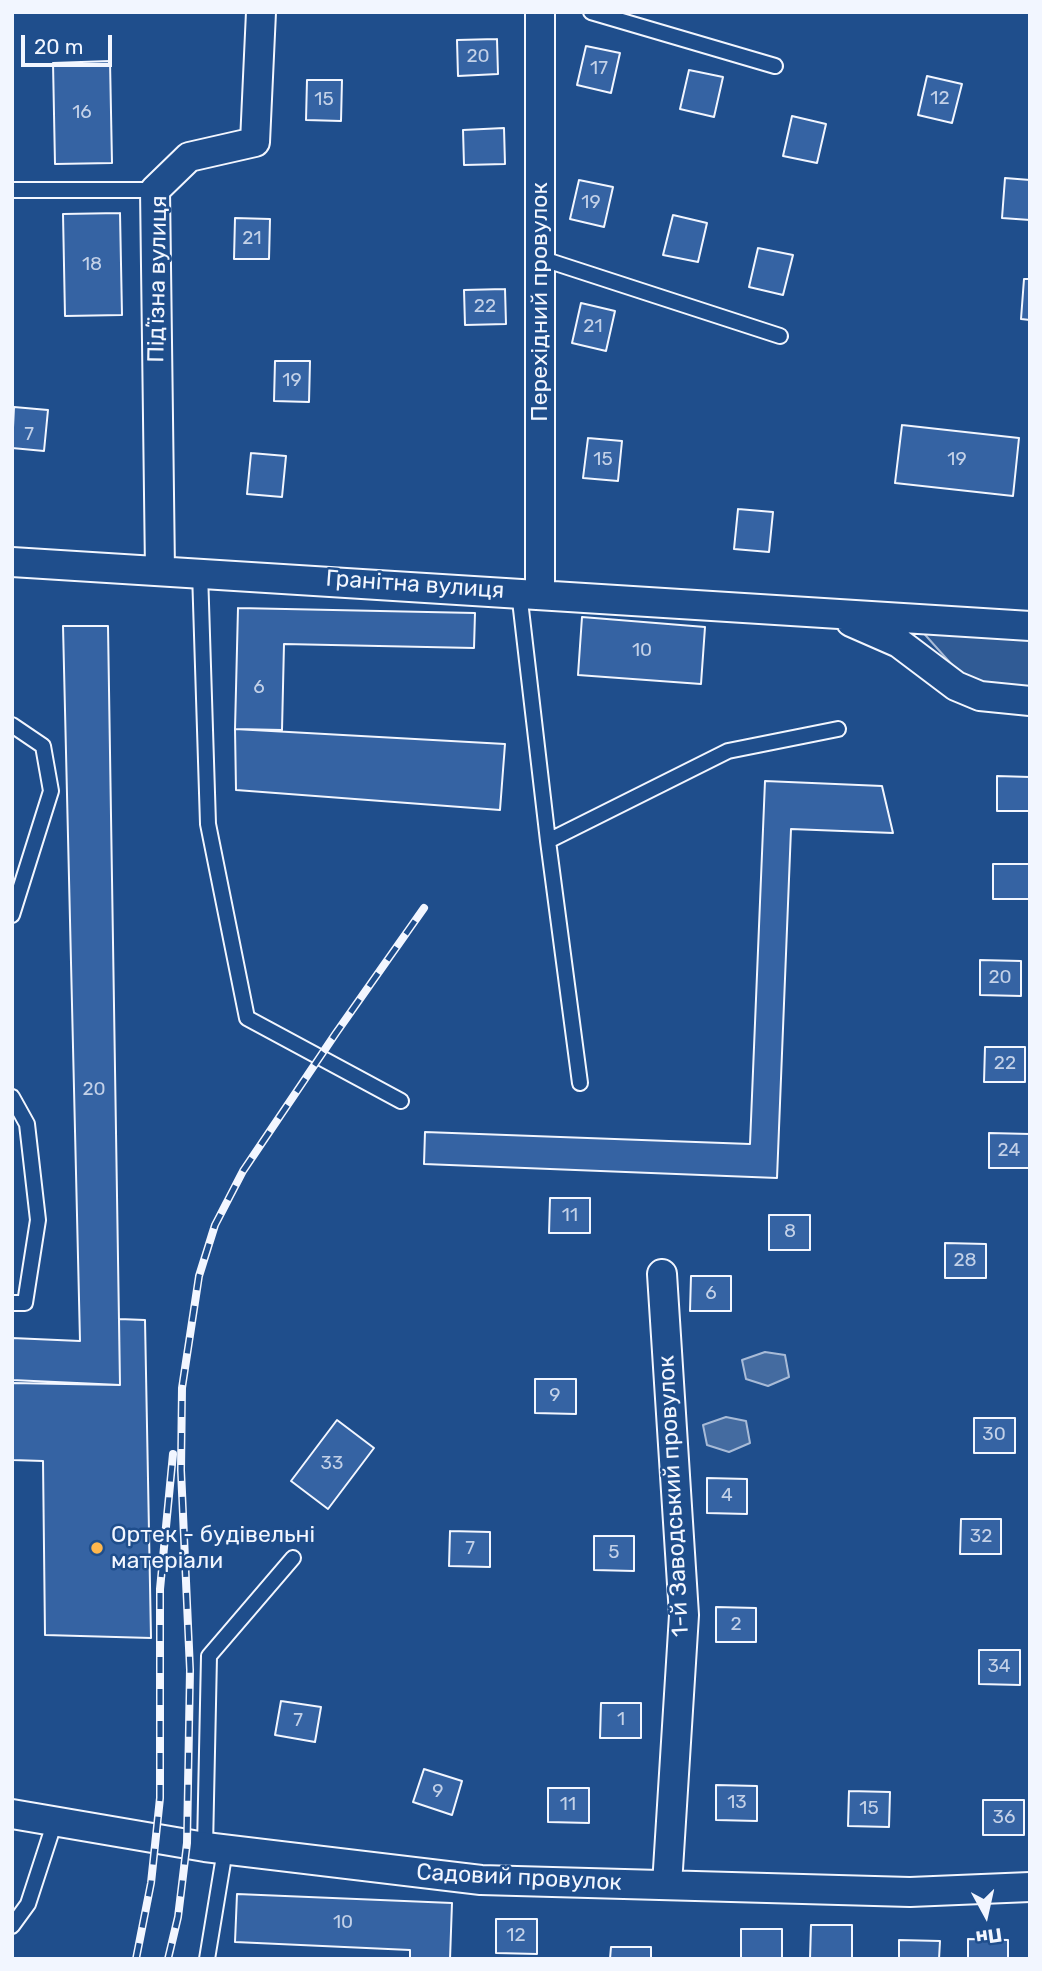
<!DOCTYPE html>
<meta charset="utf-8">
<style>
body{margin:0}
#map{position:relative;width:1042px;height:1971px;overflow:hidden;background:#1f4e8c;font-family:Rubik,sans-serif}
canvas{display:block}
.frame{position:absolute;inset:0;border:14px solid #f2f6ff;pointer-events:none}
.north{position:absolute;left:951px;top:1880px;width:70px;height:70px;-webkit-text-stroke:5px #1f4e8c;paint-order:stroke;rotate:172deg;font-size:19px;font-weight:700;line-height:28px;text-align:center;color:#f2f6ff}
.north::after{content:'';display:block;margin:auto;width:24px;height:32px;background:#f2f6ff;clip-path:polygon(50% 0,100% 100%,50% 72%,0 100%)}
.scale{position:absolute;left:21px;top:35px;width:91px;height:32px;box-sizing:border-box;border:4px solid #f2f6ff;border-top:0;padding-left:9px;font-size:21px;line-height:24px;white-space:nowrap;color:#f2f6ff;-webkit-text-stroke:5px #1f4e8c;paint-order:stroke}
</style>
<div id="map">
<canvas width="1042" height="1971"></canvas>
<div class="frame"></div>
<div class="north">Пн</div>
<div class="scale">20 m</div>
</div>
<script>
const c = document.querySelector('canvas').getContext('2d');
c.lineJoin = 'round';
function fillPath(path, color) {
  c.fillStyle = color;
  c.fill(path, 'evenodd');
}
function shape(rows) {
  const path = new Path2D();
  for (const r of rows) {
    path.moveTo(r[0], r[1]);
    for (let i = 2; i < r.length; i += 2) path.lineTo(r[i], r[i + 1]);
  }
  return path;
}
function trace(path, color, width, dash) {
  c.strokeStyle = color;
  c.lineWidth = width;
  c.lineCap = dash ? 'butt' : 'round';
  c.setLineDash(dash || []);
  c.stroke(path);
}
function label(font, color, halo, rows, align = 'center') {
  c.font = font + ' Rubik,sans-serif';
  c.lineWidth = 5;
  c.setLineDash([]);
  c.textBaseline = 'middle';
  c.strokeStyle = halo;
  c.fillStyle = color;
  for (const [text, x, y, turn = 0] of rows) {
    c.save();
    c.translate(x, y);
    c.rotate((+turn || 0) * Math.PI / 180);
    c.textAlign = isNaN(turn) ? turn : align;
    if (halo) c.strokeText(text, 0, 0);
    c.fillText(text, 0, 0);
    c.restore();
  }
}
const built = shape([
 [910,618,1030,626,1030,701,980,696,910,618]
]);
const water = shape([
 [765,1352,785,1355,789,1377,768,1386,746,1379,742,1360,765,1352],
 [726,1417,746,1421,750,1443,729,1452,707,1445,703,1425,726,1417]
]);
const building = shape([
 [497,39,498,74,458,76,457,40,497,39],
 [586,46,620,53,611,93,577,85,586,46],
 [110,61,112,163,55,164,53,63,110,61],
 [689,70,723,77,714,117,680,109,689,70],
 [927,76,962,84,952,123,918,115,927,76],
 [307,80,342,80,341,121,306,120,307,80],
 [792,116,826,124,817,163,783,156,792,116],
 [504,128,505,164,464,165,463,130,504,128],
 [1005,178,1030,180,1030,220,1002,218,1005,178],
 [579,180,613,187,604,227,570,219,579,180],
 [120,213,122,315,65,316,63,214,120,213],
 [673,215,707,223,698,262,663,255,673,215],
 [235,218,270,219,269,259,234,259,235,218],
 [758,248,793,255,783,295,749,287,758,248],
 [1024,279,1030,279,1030,320,1021,319,1024,279],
 [505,289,506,324,465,325,464,290,505,289],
 [581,303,615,311,606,351,572,343,581,303],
 [275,361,310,361,309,402,274,401,275,361],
 [14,407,48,410,44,451,12,448,14,407],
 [902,425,1019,438,1013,496,895,483,902,425],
 [588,438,622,441,618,481,583,478,588,438],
 [251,453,286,456,282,497,247,494,251,453],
 [738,509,773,512,769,552,734,549,738,509],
 [238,608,475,613,474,648,284,644,282,730,235,729,238,608],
 [582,617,705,627,701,684,578,675,582,617],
 [63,626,108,626,120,1385,12,1380,12,1338,80,1341,63,626],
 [235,729,505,744,500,810,236,790,235,729],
 [997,776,1030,777,1030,811,997,811,997,776],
 [765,781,882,786,893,833,791,829,777,1178,424,1164,425,1132,750,1144,765,781],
 [993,864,1030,864,1030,899,993,899,993,864],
 [980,960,1021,961,1021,996,980,995,980,960],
 [985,1047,1025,1047,1025,1082,984,1082,985,1047],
 [989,1133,1030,1134,1030,1168,989,1168,989,1133],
 [550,1198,590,1198,590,1233,549,1233,550,1198],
 [769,1215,810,1215,810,1250,769,1250,769,1215],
 [945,1243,986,1244,986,1278,945,1278,945,1243],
 [691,1276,731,1276,731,1311,690,1311,691,1276],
 [119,1319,145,1320,151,1638,45,1635,43,1461,12,1460,12,1383,120,1385,119,1319],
 [535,1379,576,1379,576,1414,535,1413,535,1379],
 [974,1418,1015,1418,1015,1453,974,1453,974,1418],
 [337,1420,374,1448,328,1509,291,1481,337,1420],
 [707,1478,747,1479,747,1514,707,1513,707,1478],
 [961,1519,1001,1519,1001,1554,960,1554,961,1519],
 [450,1531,490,1532,490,1567,449,1566,450,1531],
 [594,1536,634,1536,634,1571,594,1570,594,1536],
 [716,1607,756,1608,756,1642,716,1642,716,1607],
 [979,1650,1020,1650,1020,1685,979,1684,979,1650],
 [281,1701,321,1707,315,1742,275,1735,281,1701],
 [601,1703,641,1703,641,1738,600,1738,601,1703],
 [424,1769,462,1781,452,1815,413,1802,424,1769],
 [716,1785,757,1786,757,1821,716,1820,716,1785],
 [548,1788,589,1788,589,1823,548,1822,548,1788],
 [849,1791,890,1792,889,1827,848,1826,849,1791],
 [983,1800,1024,1800,1024,1835,983,1835,983,1800],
 [237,1894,452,1903,450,1959,410,1959,410,1950,235,1942,237,1894],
 [496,1919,537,1919,537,1954,496,1953,496,1919],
 [811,1925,852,1925,852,1959,810,1959,811,1925],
 [741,1929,782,1929,782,1959,741,1959,741,1929],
 [968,1939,1008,1940,1008,1959,968,1959,968,1939],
 [899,1940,940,1941,939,1959,899,1959,899,1940],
 [611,1947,651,1947,651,1959,610,1959,611,1947]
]);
const lane = shape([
 [591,12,775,66],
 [12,190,155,190],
 [540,258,780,336],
 [200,572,208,824,247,1018,401,1101],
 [519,592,548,841,728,751,838,729],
 [12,725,43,746,51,791,12,915],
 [548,841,580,1083],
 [12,1097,27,1124,38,1220,25,1303,12,1303],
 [205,1847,209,1656,293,1558],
 [12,1926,28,1904,55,1821],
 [207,1959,225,1850]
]);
const street = shape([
 [540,12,540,593],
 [12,562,1030,626],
 [160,570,155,190,189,157,255,142,261,12],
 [851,622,899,643,956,686,980,696,1030,701],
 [662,1274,684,1615,667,1885],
 [12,1814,205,1847,481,1880,910,1892,1030,1887]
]);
const rail = shape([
 [136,1959,151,1883,160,1798,160,1589,173,1454],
 [168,1959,178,1917,187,1843,190,1670,181,1470,182,1388,199,1276,215,1225,243,1171,336,1033,424,908]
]);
const markers = [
 [97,1548,7,"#ffb74d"]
];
const numberNames = [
 ["20",478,57],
 ["17",599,69],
 ["12",940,99],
 ["15",324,100],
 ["16",82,113],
 ["19",591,203],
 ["21",252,239],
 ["18",92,265],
 ["22",485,307],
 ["21",593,327],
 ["19",292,381],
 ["7",29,435],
 ["15",603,460],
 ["19",957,460],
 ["10",642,651],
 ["6",259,688],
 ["20",1000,978],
 ["22",1005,1064],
 ["20",94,1090],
 ["24",1009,1151],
 ["11",570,1216],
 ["8",790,1232],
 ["28",965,1261],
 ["6",711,1294],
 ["9",555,1396],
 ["30",994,1435],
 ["33",332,1464],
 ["4",727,1496],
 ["32",981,1537],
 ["7",470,1549],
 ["5",614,1553],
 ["2",736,1625],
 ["34",999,1667],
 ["1",621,1720],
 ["7",298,1721],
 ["9",438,1792],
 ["13",737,1803],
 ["11",568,1805],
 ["15",869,1809],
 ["36",1004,1818],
 ["10",343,1923],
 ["12",516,1936]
];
const streetNames = [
 ["Підʼїзна вулиця",158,279,-89],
 ["Перехідний провулок",540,302,-90],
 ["Гранітна вулиця",415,585,4],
 ["1-й Заводський провулок",674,1496,-93],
 ["Садовий провулок",519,1878,3]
];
const poiNames = [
 ["Ортек - будівельні",111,1535],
 ["матеріали",111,1561]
];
fillPath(built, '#305b95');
trace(built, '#a8bbd7', 2);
fillPath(water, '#446ba0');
trace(water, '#a8bbd7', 2);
fillPath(building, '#3563a3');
trace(building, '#f2f6ff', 2);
trace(lane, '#f2f6ff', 18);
trace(street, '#f2f6ff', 32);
trace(lane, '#1f4e8c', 14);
trace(street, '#1f4e8c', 28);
trace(rail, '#f2f6ff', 8);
trace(rail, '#1f4e8c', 5, [16]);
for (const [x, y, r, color] of markers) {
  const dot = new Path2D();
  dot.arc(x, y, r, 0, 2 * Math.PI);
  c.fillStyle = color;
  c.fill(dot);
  trace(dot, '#1f4e8c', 2.5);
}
label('19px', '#c3d1e8', null, numberNames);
label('23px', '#f2f6ff', '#1f4e8c', streetNames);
label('23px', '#f2f6ff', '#1f4e8c', poiNames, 'left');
</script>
